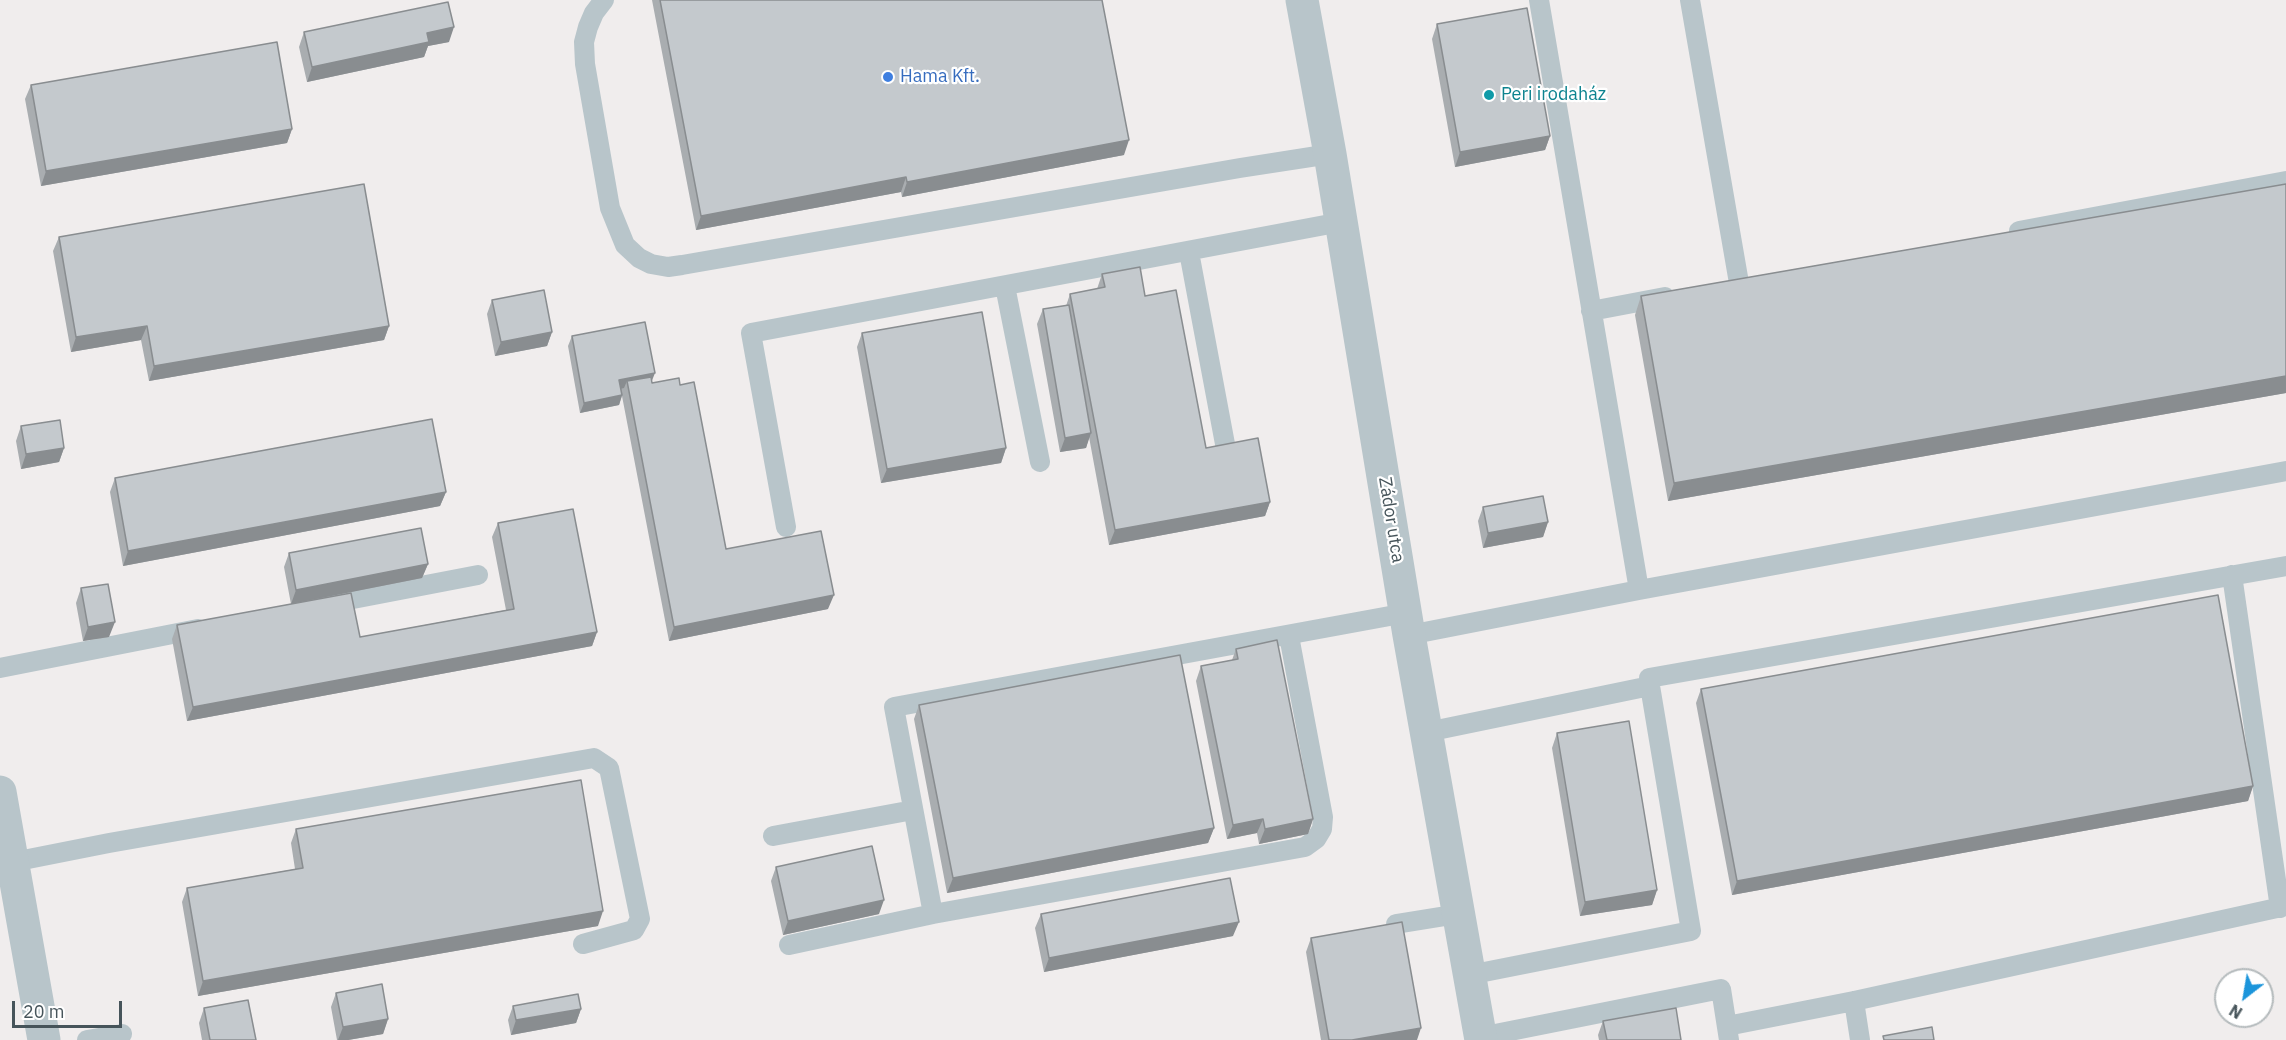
<!DOCTYPE html>
<meta charset="utf-8">
<style>
body{margin:0}
#map{position:relative;width:2286px;height:1040px;overflow:hidden;background:#f0eded;font-family:"IBM Plex Sans",sans-serif}
canvas{display:block}
.north{position:absolute;left:2214px;top:968px;width:60px;height:60px;box-sizing:border-box;background:#fff;border:2px solid #b5bbbd;border-radius:50%;rotate:211deg;font-size:16px;font-weight:700;line-height:24px;text-align:center;color:#46545a}
.north::after{content:'';display:block;margin:auto;width:21px;height:27px;background:#1c95db;clip-path:polygon(50% 0,100% 100%,50% 72%,0 100%)}
.scale{position:absolute;left:12px;top:1001px;width:110px;height:27px;box-sizing:border-box;border:3px solid #46545a;border-top:0;padding-left:8px;font-size:18px;line-height:21px;white-space:nowrap;color:#46545a;-webkit-text-stroke:4px #fff;paint-order:stroke}
</style>
<div id="map">
<canvas width="2286" height="1040"></canvas>
<div class="north">N</div>
<div class="scale">20 m</div>
</div>
<script>
const c = document.querySelector('canvas').getContext('2d');
c.lineJoin = 'round';
function shape(rows) {
  const path = new Path2D();
  for (const r of rows) {
    path.moveTo(r[0], r[1]);
    for (let i = 2; i < r.length; i += 2) path.lineTo(r[i], r[i + 1]);
  }
  return path;
}
function trace(path, color, width, dash) {
  c.strokeStyle = color;
  c.lineWidth = width;
  c.lineCap = dash ? 'butt' : 'round';
  c.setLineDash(dash || []);
  c.stroke(path);
}
function fillPath(path, color) {
  c.fillStyle = color;
  c.fill(path, 'evenodd');
}
function label(font, color, halo, rows, align = 'center') {
  c.font = font + ' "IBM Plex Sans",sans-serif';
  c.lineWidth = 4.5;
  c.setLineDash([]);
  c.textBaseline = 'middle';
  c.strokeStyle = halo;
  c.fillStyle = color;
  for (const [text, x, y, turn = 0] of rows) {
    c.save();
    c.translate(x, y);
    c.rotate((+turn || 0) * Math.PI / 180);
    c.textAlign = isNaN(turn) ? turn : align;
    if (halo) c.strokeText(text, 0, 0);
    c.fillText(text, 0, 0);
    c.restore();
  }
}
const service = shape([
 [604,0,594,13,588,27,584,42,585,64,610,208,625,245,639,258,651,264,668,267,682,265,1240,168,1330,154],
 [1539,0,1639,590],
 [1690,0,1739,283],
 [2019,231,2286,181],
 [1189,252,1225,444],
 [1005,286,1040,462],
 [1591,311,1665,297],
 [786,527,751,333,1341,222],
 [2232,575,2280,908],
 [327,604,478,575],
 [1409,635,1639,590,2286,471],
 [1289,636,1323,817,1322,829,1316,839,1305,847,933,914,894,707,1406,613],
 [0,668,198,629],
 [1427,732,1650,686,1649,678,2286,566],
 [773,836,913,810],
 [13,862,109,843,594,758,609,768,640,919,634,930,583,944],
 [1396,924,1458,914],
 [789,945,933,914],
 [1469,975,1691,931,1650,686],
 [1854,1001,1860,1040],
 [1727,1026,1854,1001,2286,906],
 [1480,1037,1721,989,1729,1040],
 [87,1040,122,1034]
]);
const minor = shape([
 [1302,0,1330,154,1409,635,1481,1040],
 [0,792,44,1040]
]);
const wall = shape([
 [652,0,1102,0,1124,155,902,197,901,192,696,230],
 [1437,24,1550,136,1545,150,1455,167,1432,39],
 [304,32,449,42,428,46,424,57,307,82,299,47],
 [31,85,292,129,287,143,41,186,25,99],
 [2286,184,2286,393,1668,501,1635,315,1641,296],
 [59,237,389,326,384,340,149,381,141,340,71,352,53,251],
 [1102,274,1145,296,1206,448,1270,502,1265,516,1109,545,1089,437,1086,448,1060,452,1037,324,1043,309,1066,306,1070,294,1097,289],
 [492,300,552,332,547,346,495,356,487,314],
 [862,333,1006,448,1001,463,881,483,857,347],
 [572,336,652,382,652,383,680,385,726,549,828,609,669,641,622,396,619,405,580,413,568,346],
 [21,426,64,448,59,462,21,469,16,441],
 [115,478,446,492,440,506,123,566,110,492],
 [1483,507,1548,522,1543,537,1483,548,1478,521],
 [498,523,597,632,592,646,187,721,172,639,177,625,291,604,284,567,289,553,428,564,422,578,325,597,360,637,506,610,492,537],
 [81,588,109,637,83,641,76,603],
 [1236,649,1313,819,1308,834,1259,844,1257,833,1227,839,1196,681,1201,666,1232,660],
 [1701,689,2253,786,2248,801,1732,895,1696,703],
 [919,705,1214,828,1208,843,947,893,914,719],
 [1557,733,1657,890,1652,905,1580,916,1552,748],
 [296,829,598,926,198,996,182,902,187,888,295,869,291,843],
 [776,867,879,914,783,935,771,881],
 [1041,914,1233,936,1044,972,1035,928],
 [1311,938,1417,1040,1321,1040,1306,952],
 [336,993,388,1019,383,1034,348,1040,337,1040,331,1007],
 [513,1006,581,1009,576,1023,511,1035,508,1020],
 [204,1008,256,1040,202,1040,199,1023],
 [1603,1021,1681,1040,1599,1040,1598,1035]
]);
const shadedWall = shape([
 [454,27,449,42,428,46,424,57,307,82,312,67,427,33],
 [292,129,287,143,41,186,46,171],
 [1550,136,1545,150,1455,167,1460,152],
 [1129,140,1124,155,902,197,907,182],
 [906,177,901,192,696,230,701,216],
 [147,326,141,340,71,352,76,337],
 [389,326,384,340,149,381,154,366],
 [552,332,547,346,495,356,501,342],
 [655,373,651,383,627,381,624,388,616,390,619,380],
 [2286,376,2286,393,1668,501,1674,483],
 [622,395,619,405,580,413,584,403],
 [1091,433,1086,448,1060,452,1065,438],
 [64,448,59,462,21,469,26,454],
 [1006,448,1001,463,881,483,887,469],
 [446,492,440,506,123,566,128,551],
 [1270,502,1265,516,1109,545,1115,530],
 [1548,522,1543,537,1483,548,1488,533],
 [428,564,422,578,291,604,296,590],
 [834,595,828,609,669,641,674,627],
 [115,622,109,637,83,641,88,627],
 [597,632,592,646,187,721,193,707],
 [2253,786,2248,801,1732,895,1737,881],
 [1263,819,1257,833,1227,839,1233,825],
 [1313,819,1308,834,1259,844,1265,829],
 [1214,828,1208,843,947,893,953,878],
 [1657,890,1652,905,1580,916,1585,902],
 [884,900,879,914,783,935,788,921],
 [603,911,598,926,198,996,203,981],
 [1239,922,1233,936,1044,972,1049,958],
 [581,1009,576,1023,511,1035,516,1020],
 [388,1019,383,1034,348,1040,338,1040,343,1027],
 [1421,1028,1417,1040,1352,1040]
]);
const building = shape([
 [660,0,1102,0,1129,140,907,182,906,177,701,216,660,0],
 [448,2,454,27,427,33,429,42,312,67,304,32,448,2],
 [1527,8,1550,136,1460,152,1437,24,1527,8],
 [277,42,292,129,46,171,31,85,277,42],
 [364,184,389,326,154,366,147,326,76,337,59,237,364,184],
 [2286,184,2286,376,1674,483,1641,296,2286,184],
 [1140,267,1145,296,1176,290,1206,448,1258,438,1270,502,1115,530,1070,294,1105,287,1102,274,1140,267],
 [544,290,552,332,501,342,492,300,544,290],
 [1069,305,1091,433,1065,438,1043,309,1069,305],
 [982,312,1006,448,887,469,862,333,982,312],
 [645,322,655,373,619,380,622,395,584,403,572,336,645,322],
 [651,377,652,383,679,378,680,385,694,382,726,549,821,531,834,595,674,627,627,381,651,377],
 [432,419,446,492,128,551,115,478,432,419],
 [60,420,64,448,26,454,21,426,60,420],
 [1543,496,1548,522,1488,533,1483,507,1543,496],
 [573,509,597,632,193,707,177,625,351,593,360,637,514,609,498,523,573,509],
 [421,528,428,564,296,590,289,553,421,528],
 [108,584,115,622,88,627,81,588,108,584],
 [2218,595,2253,786,1737,881,1701,689,2218,595],
 [1277,640,1313,819,1265,829,1263,819,1233,825,1201,666,1238,659,1236,649,1277,640],
 [1180,655,1214,828,953,878,919,705,1180,655],
 [1629,721,1657,890,1585,902,1557,733,1629,721],
 [581,780,603,911,203,981,187,888,303,868,296,829,581,780],
 [872,846,884,900,788,921,776,867,872,846],
 [1230,878,1239,922,1049,958,1041,914,1230,878],
 [1402,922,1421,1028,1352,1040,1329,1040,1311,938,1402,922],
 [382,984,388,1019,343,1027,336,993,382,984],
 [578,994,581,1009,516,1020,513,1006,578,994],
 [248,1000,256,1040,210,1040,204,1008,248,1000],
 [1676,1008,1681,1040,1607,1040,1603,1021,1676,1008],
 [1932,1027,1934,1040,1884,1040,1883,1036,1932,1027]
]);
const markers = [
 [888,77,6,"#3f7fe0"],
 [1489,95,6,"#0f9aa8"]
];
const shopNames = [
 ["Hama Kft.",900,77]
];
const cultureNames = [
 ["Peri irodaház",1501,95]
];
const streetNames = [
 ["Zádor utca",1391,520,81]
];
trace(service, '#b8c5ca', 20);
trace(minor, '#b8c5ca', 33);
fillPath(wall, '#a9adb0');
fillPath(shadedWall, '#898d90');
fillPath(building, '#c4c9cd');
trace(building, '#898d90', 1.5);
for (const [x, y, r, color] of markers) {
  const dot = new Path2D();
  dot.arc(x, y, r, 0, 2 * Math.PI);
  c.fillStyle = color;
  c.fill(dot);
  trace(dot, '#fff', 2);
}
label('18px', '#366cbe', '#fff', shopNames, 'left');
label('18px', '#0d838f', '#fff', cultureNames, 'left');
label('18px', '#46545a', '#fff', streetNames);
</script>
